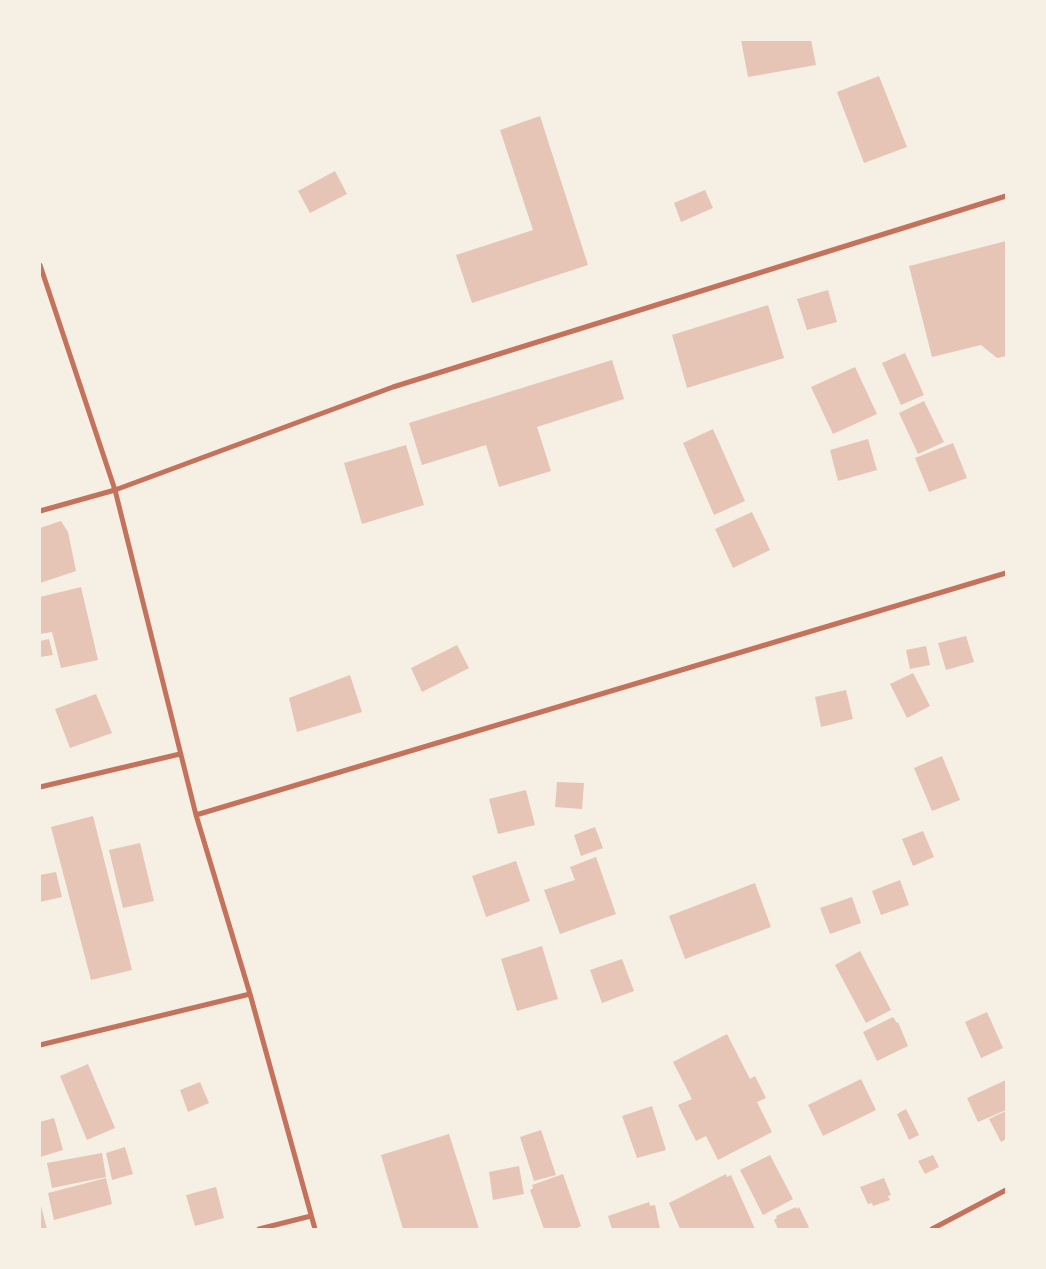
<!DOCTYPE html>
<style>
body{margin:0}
#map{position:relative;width:1046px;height:1269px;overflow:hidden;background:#f6efe4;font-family:"Sofia Sans Condensed",sans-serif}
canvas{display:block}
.frame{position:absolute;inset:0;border:41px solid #f6efe4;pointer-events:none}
</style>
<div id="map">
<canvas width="1046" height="1269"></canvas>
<div class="frame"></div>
</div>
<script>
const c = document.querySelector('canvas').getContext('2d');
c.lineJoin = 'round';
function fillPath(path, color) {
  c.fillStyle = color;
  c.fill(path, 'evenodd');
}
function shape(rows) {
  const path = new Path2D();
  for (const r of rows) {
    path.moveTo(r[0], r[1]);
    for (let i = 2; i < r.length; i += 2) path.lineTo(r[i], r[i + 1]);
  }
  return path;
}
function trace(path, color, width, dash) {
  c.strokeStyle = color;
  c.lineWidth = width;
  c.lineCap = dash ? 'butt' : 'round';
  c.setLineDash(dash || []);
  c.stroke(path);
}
const building = shape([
 [741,40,811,40,816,65,748,77],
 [879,76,907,147,864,163,837,92],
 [540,116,588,265,472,303,456,255,533,230,500,130],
 [335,171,347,194,310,213,298,191],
 [705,190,713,208,681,222,674,203],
 [1006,241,1006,356,997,358,981,345,932,357,909,266],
 [828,290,837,322,807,330,797,299],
 [768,305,784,358,687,388,672,335],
 [905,353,924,395,901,405,882,363],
 [612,360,624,399,537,427,551,471,499,487,486,445,422,465,409,423],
 [855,367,877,414,833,434,811,387],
 [924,401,944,442,918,454,899,413],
 [713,429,745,501,714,515,683,443],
 [868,439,877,470,838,481,830,450],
 [953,443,967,478,929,492,915,458],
 [406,445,424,505,362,524,344,463],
 [752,512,770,550,733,568,715,529],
 [61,521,68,532,76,571,40,583,40,528],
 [81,587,98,660,61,668,52,632,40,634,40,597],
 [966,636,974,662,946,670,938,643],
 [49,639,53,655,40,657,40,641],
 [457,645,469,668,422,692,411,668],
 [926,646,930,665,910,669,906,650],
 [913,673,930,706,907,718,890,684],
 [350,675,362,712,297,732,289,698],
 [846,690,853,719,821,727,815,697],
 [96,694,112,733,70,748,55,709],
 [942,756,960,800,932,811,914,768],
 [557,782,584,783,582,809,555,807],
 [526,790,535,825,498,834,489,799],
 [93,816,132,970,91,980,51,827],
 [595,827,603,848,581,856,574,835],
 [923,831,934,857,913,866,902,839],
 [140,843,154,901,123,908,109,850],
 [596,857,616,914,560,934,544,890,575,880,570,867],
 [516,861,530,901,486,917,472,876],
 [56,872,62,897,40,902,40,875],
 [900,880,909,905,881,915,872,891],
 [755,883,771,927,685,959,669,916],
 [852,897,861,923,830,934,820,908],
 [542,946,558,999,517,1011,501,959],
 [860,951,891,1010,866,1023,835,965],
 [622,959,634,991,602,1003,590,970],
 [987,1012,1003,1048,981,1058,965,1022],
 [893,1017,897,1023,898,1022,908,1046,877,1061,863,1032],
 [727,1034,750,1079,755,1076,766,1098,757,1102,772,1132,718,1160,706,1136,696,1141,678,1105,692,1099,673,1062],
 [88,1064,115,1128,87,1140,60,1076],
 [861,1079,876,1110,823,1136,808,1105],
 [1006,1080,1006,1110,978,1122,967,1098],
 [200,1082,209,1103,188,1112,180,1090],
 [652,1106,666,1150,637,1158,622,1116],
 [906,1109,919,1135,909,1140,897,1114],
 [1006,1111,1006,1139,1001,1142,989,1119],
 [54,1118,63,1150,40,1157,40,1122],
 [541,1130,556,1175,534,1181,520,1137],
 [449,1134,479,1229,403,1229,381,1155],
 [125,1147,133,1174,112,1180,106,1153],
 [102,1153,106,1177,52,1188,47,1163],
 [770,1155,793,1199,763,1215,740,1170],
 [933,1155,939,1167,925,1174,918,1161],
 [519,1166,524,1194,493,1200,489,1172],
 [563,1174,581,1226,576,1229,544,1229,530,1190,533,1188,532,1185],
 [726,1174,727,1177,731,1175,755,1229,680,1229,669,1203],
 [106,1178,112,1204,54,1220,48,1193],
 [884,1178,891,1195,888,1196,890,1200,873,1206,872,1203,868,1204,860,1187],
 [216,1187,224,1218,195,1226,186,1195],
 [649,1202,650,1206,655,1205,660,1229,612,1229,608,1216],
 [40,1206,41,1206,47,1229,40,1229],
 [796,1207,797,1209,799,1207,809,1227,805,1229,778,1229,774,1220,777,1218,776,1216]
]);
const minor = shape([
 [40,265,115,490,196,815,250,994,315,1229],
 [40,511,115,490,393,387,1006,196],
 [40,787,180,754],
 [196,815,1006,573],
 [40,1045,250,994],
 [259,1229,311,1216],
 [932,1229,1006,1190]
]);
fillPath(building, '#e6c5b7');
trace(minor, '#c5725c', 5);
</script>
